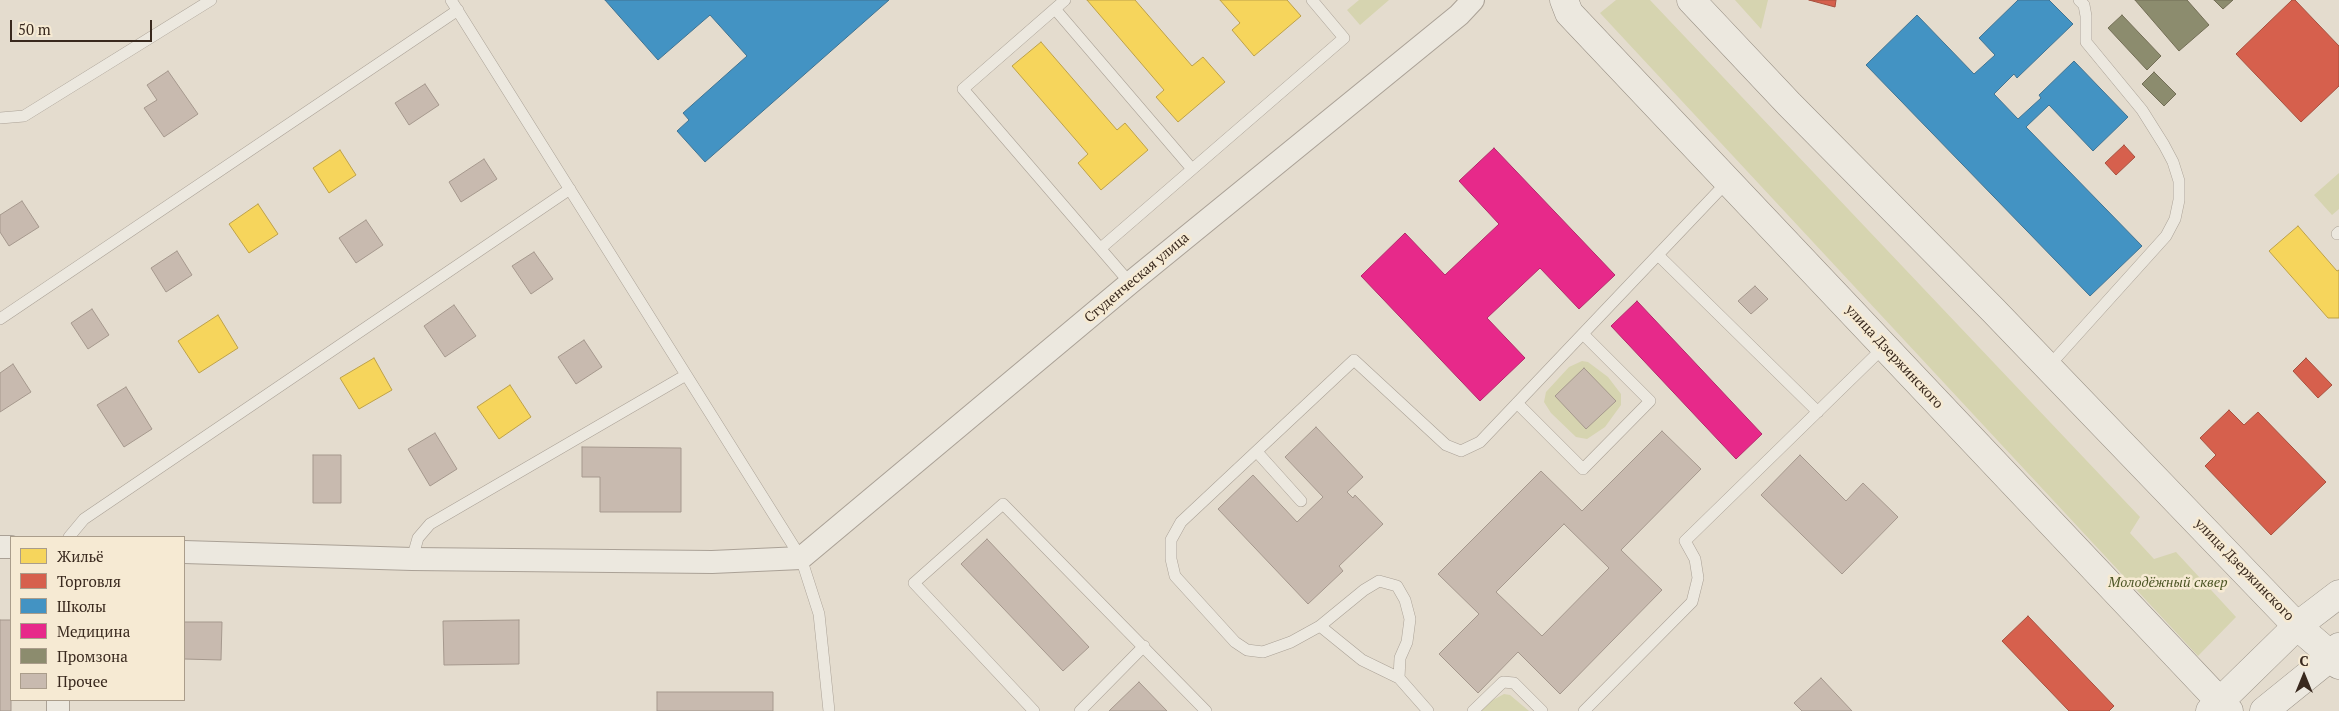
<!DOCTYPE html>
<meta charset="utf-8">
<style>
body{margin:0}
#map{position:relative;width:2339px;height:711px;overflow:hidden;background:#e4dcce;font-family:"PT Serif",serif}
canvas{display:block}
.legend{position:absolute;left:10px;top:536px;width:175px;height:165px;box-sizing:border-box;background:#f6ead3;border:1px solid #aa9d8b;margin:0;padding:6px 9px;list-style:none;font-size:15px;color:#39291e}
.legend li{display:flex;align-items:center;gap:10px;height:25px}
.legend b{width:25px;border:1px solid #aa9d8b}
.north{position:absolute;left:2279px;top:651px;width:50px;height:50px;-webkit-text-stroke:4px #f6ead3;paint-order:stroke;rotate:0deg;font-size:14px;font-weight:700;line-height:20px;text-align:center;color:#39291e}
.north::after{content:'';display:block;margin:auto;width:18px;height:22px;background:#39291e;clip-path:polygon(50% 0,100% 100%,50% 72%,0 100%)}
.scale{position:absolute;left:10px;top:20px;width:142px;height:22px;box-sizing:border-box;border:2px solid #39291e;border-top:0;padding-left:6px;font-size:15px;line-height:18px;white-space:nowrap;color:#39291e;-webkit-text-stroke:4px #f6ead3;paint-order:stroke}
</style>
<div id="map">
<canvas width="2339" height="711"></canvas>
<ul class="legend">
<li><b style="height:14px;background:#f6d55c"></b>Жильё</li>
<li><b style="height:14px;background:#d6604d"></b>Торговля</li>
<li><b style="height:14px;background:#4393c3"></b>Школы</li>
<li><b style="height:14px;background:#e7298a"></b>Медицина</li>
<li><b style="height:14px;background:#8c8c6e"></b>Промзона</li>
<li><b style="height:14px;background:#c8baaf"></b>Прочее</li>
</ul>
<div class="north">С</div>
<div class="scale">50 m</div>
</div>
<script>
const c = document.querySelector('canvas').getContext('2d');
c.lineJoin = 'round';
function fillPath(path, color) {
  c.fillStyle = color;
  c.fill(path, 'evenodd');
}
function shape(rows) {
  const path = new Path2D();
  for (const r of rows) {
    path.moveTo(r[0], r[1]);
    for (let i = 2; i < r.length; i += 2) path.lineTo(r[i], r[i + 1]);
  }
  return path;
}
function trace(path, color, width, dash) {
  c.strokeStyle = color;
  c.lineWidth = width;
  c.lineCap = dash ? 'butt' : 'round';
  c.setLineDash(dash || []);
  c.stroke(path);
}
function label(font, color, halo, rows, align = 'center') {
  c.font = font + ' "PT Serif",serif';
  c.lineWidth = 5;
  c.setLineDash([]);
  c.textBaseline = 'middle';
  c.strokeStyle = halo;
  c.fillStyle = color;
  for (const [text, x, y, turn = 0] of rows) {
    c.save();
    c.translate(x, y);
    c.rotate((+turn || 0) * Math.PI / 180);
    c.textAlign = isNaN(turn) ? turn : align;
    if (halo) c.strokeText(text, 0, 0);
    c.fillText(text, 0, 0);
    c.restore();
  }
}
const green = shape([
 [1359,0,1389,0,1360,25,1347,10],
 [1616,0,1650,0,2140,517,2130,533,2154,559,2176,552,2236,617,2198,656,1600,13],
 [1735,0,1768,0,1761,29],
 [2339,173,2339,209,2332,215,2314,195],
 [1582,361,1588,362,1608,377,1621,394,1621,405,1605,427,1587,439,1576,437,1551,413,1544,402,1546,392,1569,367],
 [1504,694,1510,695,1529,711,1481,711,1491,701]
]);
const homes = shape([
 [1087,0,1135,0,1192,66,1203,57,1225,82,1178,122,1156,97,1164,90,1087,0],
 [1220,0,1287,0,1301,16,1254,56,1232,30,1240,23,1220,0],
 [1041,42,1117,130,1125,123,1148,150,1101,190,1078,163,1088,154,1012,66,1041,42],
 [340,150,356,175,329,193,313,168,340,150],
 [258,204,278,234,249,253,229,224,258,204],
 [2298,226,2337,271,2339,270,2339,318,2328,318,2269,251,2298,226],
 [218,315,238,348,199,373,178,341,218,315],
 [374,358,392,390,359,409,340,378,374,358],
 [510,385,531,417,499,439,477,407,510,385]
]);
const shops = shape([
 [1809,0,1836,0,1835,7,1809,0],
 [2292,0,2295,0,2339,46,2339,86,2301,122,2236,54,2292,0],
 [2124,145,2135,157,2116,175,2105,163,2124,145],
 [2306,358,2332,385,2318,398,2293,371,2306,358],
 [2229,410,2244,425,2258,412,2326,482,2271,535,2205,466,2216,455,2200,438,2229,410],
 [2028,616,2114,706,2109,711,2069,711,2002,641,2028,616]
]);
const schools = shape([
 [605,0,889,0,705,162,677,131,689,120,683,113,747,56,710,15,658,60,605,0],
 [2018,0,2049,0,2073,24,2017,78,2014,74,1994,94,2018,119,2041,98,2039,95,2074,61,2128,117,2093,151,2049,105,2026,127,2142,246,2090,296,1866,65,1917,15,1974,74,1995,55,1979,38,2018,0]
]);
const health = shape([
 [1494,148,1615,275,1579,309,1540,268,1487,318,1525,358,1480,401,1361,276,1405,233,1445,275,1499,224,1459,181,1494,148],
 [1637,301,1762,434,1736,459,1611,326,1637,301]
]);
const industry = shape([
 [2135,0,2187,0,2209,25,2179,51,2135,0],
 [2214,0,2233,0,2223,9,2214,0],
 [2122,15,2161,56,2147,70,2108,28,2122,15],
 [2154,72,2176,94,2164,106,2142,84,2154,72]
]);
const building = shape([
 [168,71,198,114,164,137,144,108,157,100,147,85,168,71],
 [425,84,439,105,409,125,395,103,425,84],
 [484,159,497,179,461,202,449,182,484,159],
 [22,201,39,227,9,246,0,232,0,215,22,201],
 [366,220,383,245,356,263,339,238,366,220],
 [177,251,192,275,166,292,151,268,177,251],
 [534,252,553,279,531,294,512,266,534,252],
 [1755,286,1768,299,1751,314,1738,301,1755,286],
 [454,305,476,336,445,357,424,326,454,305],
 [92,309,109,335,88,349,71,323,92,309],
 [584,340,602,367,576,384,558,357,584,340],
 [13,364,31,392,0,412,0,373,13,364],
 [1584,368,1616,401,1586,429,1555,396,1584,368],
 [126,387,152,429,124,447,97,405,126,387],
 [1316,427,1363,477,1347,492,1353,498,1355,495,1383,524,1339,566,1343,571,1308,604,1218,509,1253,475,1297,522,1323,497,1285,457,1316,427],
 [1662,431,1701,469,1621,550,1662,590,1560,694,1518,652,1478,693,1439,654,1479,614,1438,574,1541,471,1582,511,1662,431],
 [1564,524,1609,568,1542,636,1496,592,1564,524],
 [435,433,457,469,430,486,408,449,435,433],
 [582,447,681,448,681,512,600,512,600,477,582,477,582,447],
 [313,455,341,455,341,503,313,503,313,455],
 [1800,455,1846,501,1863,483,1898,517,1842,574,1761,495,1800,455],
 [987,539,1089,647,1063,671,961,564,987,539],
 [0,620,11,620,11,711,0,711,0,620],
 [519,620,519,664,444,665,443,621,519,620],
 [184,622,222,622,221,660,184,659,184,622],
 [1821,678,1852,711,1802,711,1794,703,1821,678],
 [1139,682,1167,711,1109,711,1139,682],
 [657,692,773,692,773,711,657,711,657,692]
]);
const lane = shape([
 [451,0,801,558,819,614,829,711],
 [1065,0,963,89,1130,283],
 [1055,9,1192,169],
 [0,118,24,116,211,0],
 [2337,234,2339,232],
 [1101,248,1344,38,1312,0],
 [1658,255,1818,412],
 [0,319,458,10],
 [2048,367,2166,236,2175,219,2179,200,2179,181,2173,162,2164,145,2142,110,2086,42,2086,16,2084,5,2079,0],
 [1517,403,1583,469,1650,401,1583,334],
 [1257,452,1301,501],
 [69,537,84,519,570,189],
 [412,559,418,538,430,524,686,375],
 [1320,626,1362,660,1399,678],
 [1034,711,914,583,1003,504,1206,711],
 [1080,711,1144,646],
 [1428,711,1399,678,1400,658,1407,642,1410,619,1405,600,1397,586,1379,581,1364,590,1320,626,1291,642,1263,652,1247,650,1235,642,1175,576,1171,559,1171,540,1181,522,1354,360,1446,445,1461,451,1480,442,1728,181],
 [1473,711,1503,682,1514,683,1542,711],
 [1584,711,1692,602,1698,578,1695,559,1685,541,1885,346]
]);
const street = shape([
 [0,547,11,547],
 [184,552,412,559,712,562,801,558,1130,283,1459,15,1473,0],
 [58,711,58,700]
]);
const secondary = shape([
 [1564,0,1569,13,2229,711],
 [1691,0,1789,104,1993,310,2297,626,2332,656,2339,665],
 [2210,711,2297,626,2339,594],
 [2264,711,2332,656,2339,647]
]);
const streetNames = [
 ["Студенческая улица",1137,278,-40],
 ["улица Дзержинского",1894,357,47],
 ["улица Дзержинского",2244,570,46]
];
const parkNames = [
 ["Молодёжный сквер",2168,583]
];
fillPath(green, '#d6d4b0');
fillPath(homes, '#f6d55c');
trace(homes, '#bda149', 1);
fillPath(shops, '#d6604d');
trace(shops, '#a7503f', 1);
fillPath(schools, '#4393c3');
trace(schools, '#407392', 1);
fillPath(health, '#e7298a');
trace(health, '#b3296a', 1);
fillPath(industry, '#8c8c6e');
trace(industry, '#736e56', 1);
fillPath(building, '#c8baaf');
trace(building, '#a5988d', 1);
trace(lane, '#aaa196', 12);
trace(street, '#aaa196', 24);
trace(secondary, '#999186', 29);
trace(lane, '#ece8df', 11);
trace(street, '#ece8df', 22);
trace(secondary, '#ece8df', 28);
label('14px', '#39291e', '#f6ead3', streetNames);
label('italic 14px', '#4c5525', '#f6ead3', parkNames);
</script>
